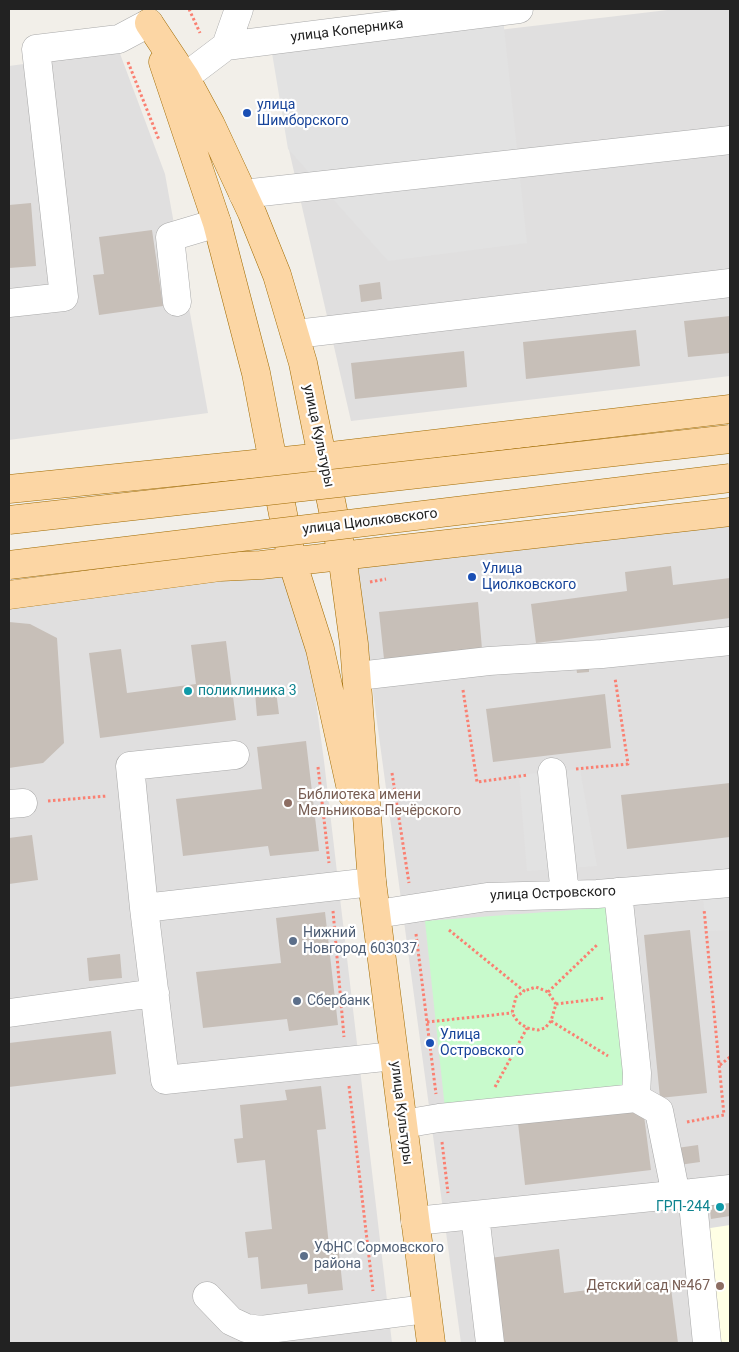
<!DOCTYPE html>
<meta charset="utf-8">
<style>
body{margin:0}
#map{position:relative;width:739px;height:1352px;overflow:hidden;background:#f2efe9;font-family:Roboto,sans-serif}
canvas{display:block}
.frame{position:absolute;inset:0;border:10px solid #222;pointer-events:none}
</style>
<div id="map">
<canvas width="739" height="1352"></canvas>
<div class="frame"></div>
</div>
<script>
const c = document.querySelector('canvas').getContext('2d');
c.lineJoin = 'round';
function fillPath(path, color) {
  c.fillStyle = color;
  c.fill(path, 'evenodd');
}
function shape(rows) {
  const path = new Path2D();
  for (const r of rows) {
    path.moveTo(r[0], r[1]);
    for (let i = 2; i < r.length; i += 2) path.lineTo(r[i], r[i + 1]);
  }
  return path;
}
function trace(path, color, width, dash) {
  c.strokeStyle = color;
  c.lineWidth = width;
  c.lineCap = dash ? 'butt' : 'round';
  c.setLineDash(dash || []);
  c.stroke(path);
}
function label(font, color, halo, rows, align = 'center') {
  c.font = font + ' Roboto,sans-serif';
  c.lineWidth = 4.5;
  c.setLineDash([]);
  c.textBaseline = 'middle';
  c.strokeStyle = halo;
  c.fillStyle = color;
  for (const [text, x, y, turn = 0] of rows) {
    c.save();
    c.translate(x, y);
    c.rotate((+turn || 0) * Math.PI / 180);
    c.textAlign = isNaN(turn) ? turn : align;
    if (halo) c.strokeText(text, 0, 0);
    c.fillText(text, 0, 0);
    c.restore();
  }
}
const residential = shape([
 [676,9,730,9,730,376,351,421,289,150,448,36],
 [119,51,165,174,208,413,9,440,9,66],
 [730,519,730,1343,461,1343,355,559],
 [204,550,276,566,294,589,304,614,324,761,392,1343,9,1343,9,575]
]);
const education = shape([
 [730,1225,730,1343,715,1343,704,1229]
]);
const park = shape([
 [614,907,629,1091,445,1109,425,921]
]);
const parking = shape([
 [503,18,527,243,388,261,288,149,271,47],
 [580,769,597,866,527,871,519,775],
 [730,883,730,930,706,931,702,885]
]);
const building = shape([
 [31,203,36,266,9,268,9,205],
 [152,230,163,306,99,315,93,275,104,274,99,237],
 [380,282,382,299,361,302,359,285],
 [730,316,730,353,688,357,684,321],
 [636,330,640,366,526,379,523,342],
 [464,351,467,387,355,399,351,363],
 [671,566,673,585,730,578,730,618,536,643,531,604,627,591,625,572],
 [478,602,482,649,384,659,379,612],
 [9,622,30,624,57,638,64,743,43,763,9,768],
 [226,641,236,720,100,738,89,653,121,649,127,693,196,684,191,645],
 [589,664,589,672,577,673,576,666],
 [276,691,279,714,257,716,255,693],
 [605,694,611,748,493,762,486,709],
 [306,741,319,851,270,856,268,846,183,856,176,799,262,789,257,747],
 [730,783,730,837,627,849,621,795],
 [32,835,38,880,9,884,9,838],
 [325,912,338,1025,289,1031,287,1019,203,1028,196,972,281,963,276,918],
 [690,930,707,1093,660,1098,644,935],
 [120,954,122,978,89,981,87,958],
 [111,1031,116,1074,9,1087,9,1043],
 [321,1086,326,1129,317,1130,329,1246,338,1244,343,1290,308,1294,307,1284,261,1289,258,1257,248,1258,245,1232,272,1229,265,1160,237,1163,234,1139,243,1138,240,1105,287,1100,285,1090],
 [643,1108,651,1170,525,1185,518,1123],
 [698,1145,700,1162,679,1165,677,1148],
 [729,1199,730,1216,711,1219,709,1201],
 [559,1249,564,1293,670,1280,678,1343,500,1343,490,1258]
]);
const path = shape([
 [189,9,200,33],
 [128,62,159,140],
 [370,582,386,579],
 [463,690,477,782,528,775],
 [318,767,329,863],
 [576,769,628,764,615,678],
 [392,773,409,883],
 [48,801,107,796],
 [333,911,344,1037],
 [449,930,524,991,516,997,512,1013,518,1022,527,1028,538,1030,545,1028,551,1021,556,1004,548,992,536,987,524,991],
 [416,934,436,1094],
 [548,992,598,944],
 [556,1004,605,998],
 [551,1021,608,1056],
 [427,1022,512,1013],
 [720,1065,730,1057],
 [349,1086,373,1291],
 [495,1087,527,1028],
 [687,1122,724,1115,704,909],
 [442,1142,448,1193]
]);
const minor = shape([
 [226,46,239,9],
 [185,77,226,46,519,9],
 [243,194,730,140],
 [177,302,170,237,217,223],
 [9,303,64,297,36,49,119,39,149,23],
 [296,334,730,283],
 [358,676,489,661,602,654,730,641],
 [552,772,565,894],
 [9,804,23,803],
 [372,882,144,908,165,1080,394,1056],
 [144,908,130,766,235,755],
 [377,914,487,897,597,894,730,883],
 [9,1013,155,993],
 [636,1098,659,1111,676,1195],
 [403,1124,439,1118,636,1098,637,1073,618,892],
 [692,1193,730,1189],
 [475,1215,490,1343],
 [415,1221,692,1193,707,1343],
 [207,1296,231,1321,246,1328,261,1330,426,1309]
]);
const major = shape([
 [149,23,185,77,211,125,252,213,277,275,303,363,342,555,354,644,372,882,431,1343],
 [163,62,217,223,256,373,292,561,320,649,352,794],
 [9,489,323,457,730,409],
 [9,595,220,567,261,565,730,512]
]);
const majorBridge = shape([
 [9,520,730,439],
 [9,565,730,478]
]);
const markers = [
 [247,113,5,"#1a4fb4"],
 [472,577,5,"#1a4fb4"],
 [188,691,5,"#0f9aa8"],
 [288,803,5,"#8d6e63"],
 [293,941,5,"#5c6f8a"],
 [297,1001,5,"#5c6f8a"],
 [430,1043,5,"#1a4fb4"],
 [720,1207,5,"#0f9aa8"],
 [304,1256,5,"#5c6f8a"],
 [720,1286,5,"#8d6e63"]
];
const streetNames = [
 ["улица Коперника",347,31,-7],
 ["улица Культуры",318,436,78],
 ["улица Циолковского",370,522,-7],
 ["улица Островского",553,894,-2],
 ["улица Культуры",401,1113,83]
];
const transitNames = [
 ["улица",257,105],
 ["Шимборского",257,121],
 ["Улица",482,569],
 ["Циолковского",482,585],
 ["Улица",440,1035],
 ["Островского",440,1051]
];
const cultureNames = [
 ["поликлиника 3",198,691],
 ["ГРП-244",710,1207,"right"]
];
const educationNames = [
 ["Библиотека имени",298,795],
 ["Мельникова-Печёрского",298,811],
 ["Детский сад №467",710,1286,"right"]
];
const serviceNames = [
 ["Нижний",303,933],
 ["Новгород 603037",303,949],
 ["Сбербанк",307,1001],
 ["УФНС Сормовского",314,1248],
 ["района",314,1264]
];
fillPath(residential, '#e0dfdf');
fillPath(education, '#ffffe5');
fillPath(park, '#c8facc');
fillPath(parking, '#e2e2e2');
fillPath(building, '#c7bfb8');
trace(minor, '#a9a9a9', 29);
trace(major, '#a06b00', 29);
trace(path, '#fa8072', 3, [2.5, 2.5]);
trace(minor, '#fff', 28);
trace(major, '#fcd6a4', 28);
trace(majorBridge, '#a06b00', 29, []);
trace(majorBridge, '#fcd6a4', 28);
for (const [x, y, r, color] of markers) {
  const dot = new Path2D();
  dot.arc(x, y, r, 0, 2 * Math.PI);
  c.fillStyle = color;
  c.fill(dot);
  trace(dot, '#fff', 2);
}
label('14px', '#222', '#fff', streetNames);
label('14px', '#164399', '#fff', transitNames, 'left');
label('14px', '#0d838f', '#fff', cultureNames, 'left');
label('14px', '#785e54', '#fff', educationNames, 'left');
label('14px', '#4e5e75', '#fff', serviceNames, 'left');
</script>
